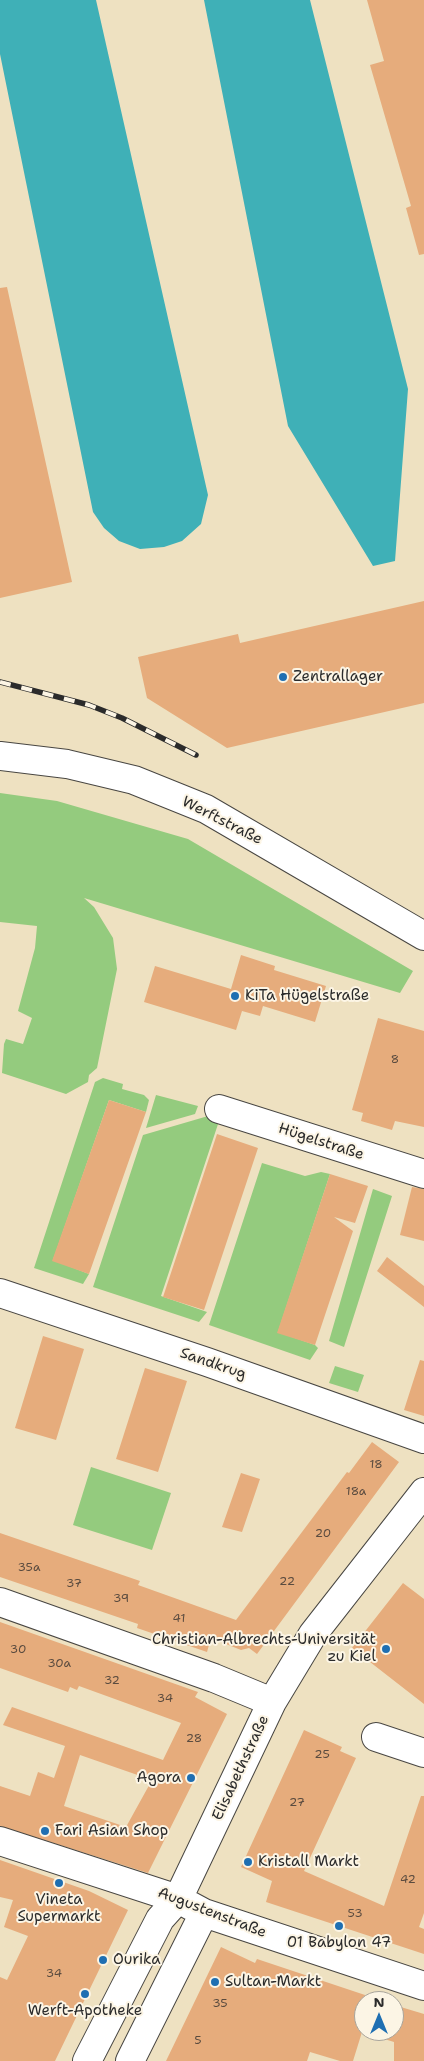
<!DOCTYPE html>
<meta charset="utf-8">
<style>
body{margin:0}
#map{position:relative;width:424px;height:2061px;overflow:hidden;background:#eee1c1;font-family:"Shantell Sans",sans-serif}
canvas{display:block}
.north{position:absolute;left:354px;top:1991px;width:50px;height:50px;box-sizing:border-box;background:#fcf5e5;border:1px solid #a8a49b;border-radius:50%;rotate:0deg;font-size:14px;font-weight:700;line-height:20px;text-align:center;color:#2b2b2b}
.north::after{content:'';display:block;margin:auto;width:18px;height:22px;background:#1f6fb2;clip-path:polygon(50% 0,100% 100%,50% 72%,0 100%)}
</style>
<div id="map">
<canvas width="424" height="2061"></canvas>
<div class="north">N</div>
</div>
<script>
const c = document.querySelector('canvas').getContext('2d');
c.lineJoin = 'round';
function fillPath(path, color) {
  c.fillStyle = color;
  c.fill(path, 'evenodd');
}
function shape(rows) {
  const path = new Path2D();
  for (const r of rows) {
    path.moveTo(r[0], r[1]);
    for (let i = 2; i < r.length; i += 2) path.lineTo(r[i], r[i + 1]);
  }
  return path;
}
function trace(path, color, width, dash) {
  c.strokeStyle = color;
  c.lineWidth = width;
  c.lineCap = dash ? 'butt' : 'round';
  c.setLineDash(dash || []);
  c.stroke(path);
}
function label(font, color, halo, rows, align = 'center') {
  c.font = font + ' "Shantell Sans",sans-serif';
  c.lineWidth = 4;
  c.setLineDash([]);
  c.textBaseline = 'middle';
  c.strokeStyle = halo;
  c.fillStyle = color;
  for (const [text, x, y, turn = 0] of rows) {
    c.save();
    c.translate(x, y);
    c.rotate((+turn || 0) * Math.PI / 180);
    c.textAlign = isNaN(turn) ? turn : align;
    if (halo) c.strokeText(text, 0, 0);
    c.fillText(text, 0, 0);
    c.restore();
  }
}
const green = shape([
 [0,793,57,801,188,839,413,971,400,993,84,898,94,907,113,938,117,969,97,1068,89,1075,88,1082,66,1094,2,1073,4,1044,6,1039,23,1044,32,1018,18,1011,35,948,37,926,0,922],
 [103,1078,123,1084,122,1089,144,1095,149,1100,146,1112,109,1100,53,1260,89,1274,83,1284,34,1268,95,1082],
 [156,1095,198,1106,195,1114,146,1128],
 [215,1114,221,1115,161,1296,207,1312,199,1322,93,1287,143,1135],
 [262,1163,305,1176,321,1172,330,1174,278,1332,315,1345,318,1348,310,1360,209,1325],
 [373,1189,392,1196,344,1347,329,1341],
 [335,1366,364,1375,358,1392,329,1383],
 [91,1467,171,1493,152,1550,73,1525]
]);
const water = shape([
 [0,0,96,0,208,495,201,524,182,541,164,547,140,549,119,541,104,528,93,512,0,54],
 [204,0,310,0,408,389,395,561,373,566,288,426]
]);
const building = shape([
 [367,0,424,0,424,254,419,255,406,208,411,206,370,65,384,61],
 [7,287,72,582,0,598,0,288],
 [424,601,424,703,227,748,147,698,138,657,238,634,240,643],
 [241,955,275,966,274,970,326,986,315,1022,263,1006,260,1016,242,1011,236,1030,144,1002,155,966,231,989],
 [378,1018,424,1031,424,1127,395,1121,392,1130,361,1121,363,1113,352,1110],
 [109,1100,146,1112,89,1274,52,1261],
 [217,1134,258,1148,204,1310,163,1297],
 [330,1174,368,1186,355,1223,334,1217,353,1231,315,1345,277,1333],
 [412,1187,424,1189,424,1241,400,1235],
 [387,1257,424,1286,424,1307,377,1271],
 [43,1336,84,1349,56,1440,15,1428],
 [420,1360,424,1361,424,1416,404,1410],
 [145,1368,187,1381,158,1472,116,1459],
 [372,1442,399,1462,257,1654,249,1648,241,1650,211,1638,207,1652,137,1628,138,1624,0,1577,0,1533,140,1581,138,1585,236,1620,347,1472,349,1473],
 [241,1473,260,1479,242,1532,222,1527],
 [403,1583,424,1599,424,1704,352,1648],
 [0,1622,198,1692,195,1697,227,1714,148,1873,0,1826,0,1786,30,1796,38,1772,54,1778,65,1746,3,1725,12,1707,163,1760,181,1723,79,1686,77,1690,70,1687,68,1692,0,1668],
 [80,1755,152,1780,126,1827,64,1806],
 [304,1730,342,1747,340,1751,356,1758,304,1871,384,1906,421,1796,424,1796,424,1913,419,1927,424,1929,424,1954,266,1902,272,1881,241,1867],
 [0,1860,89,1891,128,1910,55,2061,0,2061,0,1977,7,1980,28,1936,4,1927,13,1900,0,1897],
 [221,1947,255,1963,257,1959,383,2001,364,2001,364,2031,394,2031,394,2005,424,2014,424,2061,394,2061,394,2042,362,2032,353,2061,340,2061,310,2052,307,2061,166,2061]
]);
const minor = shape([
 [219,1109,424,1174],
 [0,1293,207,1362,424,1439],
 [0,1602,214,1678,272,1702],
 [376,1737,424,1753],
 [0,1841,178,1899,204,1913,424,1986],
 [87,2061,160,1919,178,1899,272,1702,313,1634,424,1492],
 [130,2061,204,1913]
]);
const major = shape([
 [0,756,67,764,134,780,206,809,424,936]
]);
const rail = shape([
 [0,682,89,705,122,718,196,755]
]);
const markers = [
 [283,677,5,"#1f6fb2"],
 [235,996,5,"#1f6fb2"],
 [386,1649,5,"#1f6fb2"],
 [191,1778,5,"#1f6fb2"],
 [45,1831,5,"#1f6fb2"],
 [248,1862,5,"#1f6fb2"],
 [59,1883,5,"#1f6fb2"],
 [339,1926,5,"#1f6fb2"],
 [103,1960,5,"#1f6fb2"],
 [215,1982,5,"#1f6fb2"],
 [85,1994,5,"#1f6fb2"]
];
const numberNames = [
 ["8",395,1060],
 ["18",376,1465],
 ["18a",356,1492],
 ["20",323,1534],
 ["35a",29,1568],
 ["22",287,1582],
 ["37",74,1584],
 ["39",121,1599],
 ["41",179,1619],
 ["30",18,1650],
 ["30a",59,1664],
 ["32",112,1681],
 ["34",165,1699],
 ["28",194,1739],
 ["25",322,1755],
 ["27",297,1803],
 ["42",408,1880],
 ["53",355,1914],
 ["34",54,1974],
 ["35",220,2004],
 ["5",198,2041]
];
const poiNames = [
 ["Zentrallager",293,677],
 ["KiTa Hügelstraße",245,996],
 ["Christian-Albrechts-Universität",376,1640,"right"],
 ["zu Kiel",376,1657,"right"],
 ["Agora",181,1778,"right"],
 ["Fari Asian Shop",55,1831],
 ["Kristall Markt",258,1862],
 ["Vineta",59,1900,"center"],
 ["Supermarkt",59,1917,"center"],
 ["01 Babylon 47",339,1943,"center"],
 ["Ourika",113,1960],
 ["Sultan-Markt",225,1982],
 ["Werft-Apotheke",85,2011,"center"]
];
const streetNames = [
 ["Werftstraße",222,821,27],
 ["Hügelstraße",321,1142,18],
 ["Sandkrug",213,1364,19],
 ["Elisabethstraße",241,1768,-65],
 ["Augustenstraße",212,1913,21]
];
fillPath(green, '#94cb7e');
fillPath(water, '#3fb0b7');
fillPath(building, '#e6ac7c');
trace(minor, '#484642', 30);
trace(major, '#484642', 30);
trace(minor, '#fff', 28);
trace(major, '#fff', 28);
trace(rail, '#2b2b2b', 5.5);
trace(rail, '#fcf5e5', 4, [11]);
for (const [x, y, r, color] of markers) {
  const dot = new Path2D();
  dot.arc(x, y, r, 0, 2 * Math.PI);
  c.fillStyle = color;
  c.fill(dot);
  trace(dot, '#fcf5e5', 2);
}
label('12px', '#5a4b3f', null, numberNames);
label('15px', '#2b2b2b', '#fcf5e5', poiNames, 'left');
label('15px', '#2b2b2b', '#fcf5e5', streetNames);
</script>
